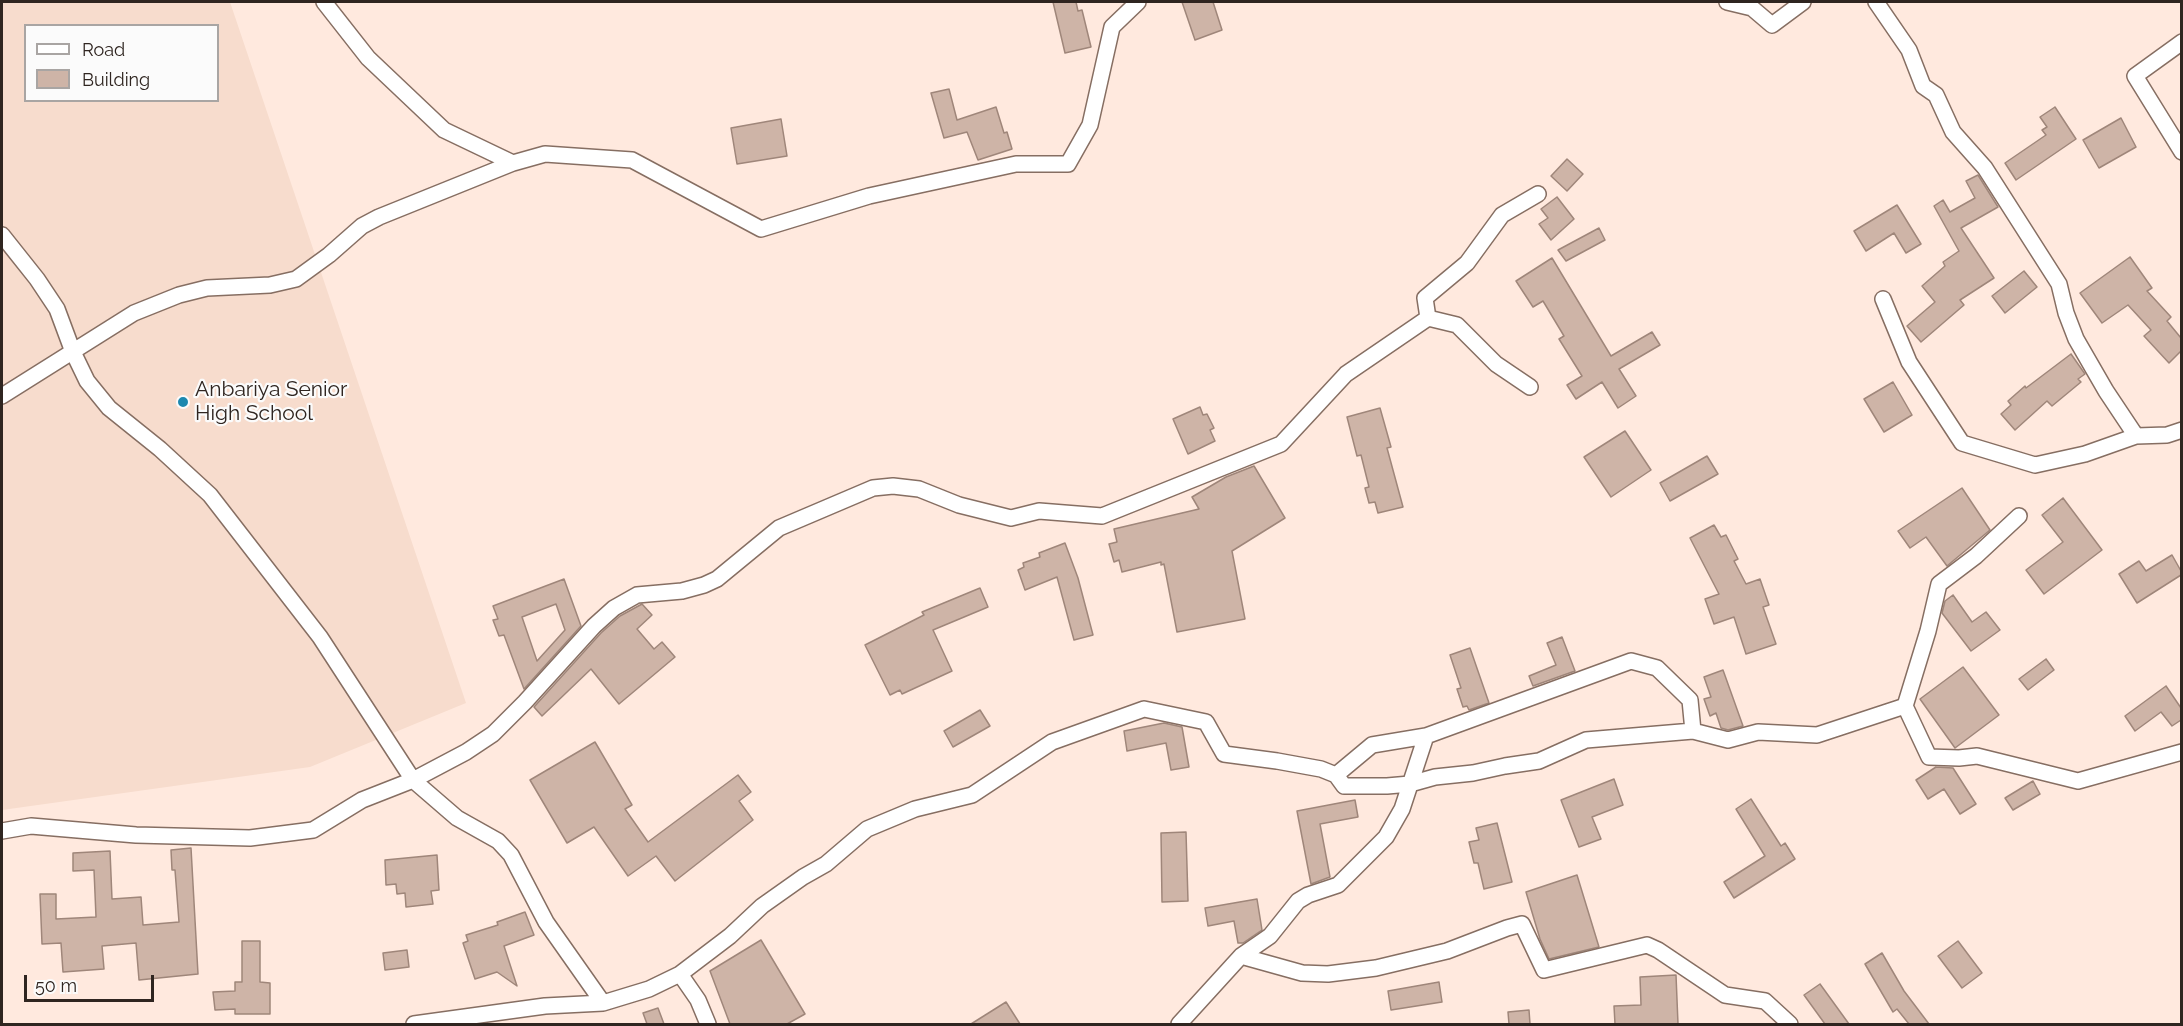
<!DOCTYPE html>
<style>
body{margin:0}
#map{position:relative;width:2183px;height:1026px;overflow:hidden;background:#ffe9de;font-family:Raleway,sans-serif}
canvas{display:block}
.frame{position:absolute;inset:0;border:3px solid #2f2520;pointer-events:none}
.legend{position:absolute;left:24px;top:24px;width:195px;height:78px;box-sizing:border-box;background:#fbfbfb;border:2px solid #a9a5a3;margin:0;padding:8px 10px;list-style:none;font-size:18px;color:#2f2520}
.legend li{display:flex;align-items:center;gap:12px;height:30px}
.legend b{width:30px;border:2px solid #a9a5a3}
.scale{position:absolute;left:24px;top:975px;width:130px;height:27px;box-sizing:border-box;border:3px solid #2f2520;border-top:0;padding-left:8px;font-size:18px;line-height:21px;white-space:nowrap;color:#2f2520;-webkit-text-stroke:4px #fbfbfb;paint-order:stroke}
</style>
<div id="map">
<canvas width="2183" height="1026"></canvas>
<div class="frame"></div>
<ul class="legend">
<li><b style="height:8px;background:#fff"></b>Road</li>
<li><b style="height:16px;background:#ceb4a7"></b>Building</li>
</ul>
<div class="scale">50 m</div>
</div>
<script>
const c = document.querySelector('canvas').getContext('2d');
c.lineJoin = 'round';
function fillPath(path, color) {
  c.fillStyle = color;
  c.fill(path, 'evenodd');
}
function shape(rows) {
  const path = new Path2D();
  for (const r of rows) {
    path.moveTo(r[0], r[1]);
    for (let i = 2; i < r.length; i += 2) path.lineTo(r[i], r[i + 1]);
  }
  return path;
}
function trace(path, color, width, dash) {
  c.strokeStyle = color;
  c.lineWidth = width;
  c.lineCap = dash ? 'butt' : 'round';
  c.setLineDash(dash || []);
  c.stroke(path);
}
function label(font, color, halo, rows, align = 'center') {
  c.font = font + ' Raleway,sans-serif';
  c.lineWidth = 4.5;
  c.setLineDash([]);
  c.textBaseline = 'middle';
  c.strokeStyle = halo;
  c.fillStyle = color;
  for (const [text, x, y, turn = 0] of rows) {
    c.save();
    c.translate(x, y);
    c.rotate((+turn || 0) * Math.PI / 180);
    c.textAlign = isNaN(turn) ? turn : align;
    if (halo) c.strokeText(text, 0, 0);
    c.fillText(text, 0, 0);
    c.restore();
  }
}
const built = shape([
 [2,2,230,2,466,703,310,767,2,810],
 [26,26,218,26,218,100,26,100]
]);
const building = shape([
 [1053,2,1076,2,1078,11,1082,10,1091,47,1065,53,1053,2],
 [1182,2,1213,2,1222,30,1195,40,1182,2],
 [949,89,957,120,996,107,1004,133,1007,132,1012,149,978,160,967,132,944,138,931,93,949,89],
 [2055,107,2076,139,2016,180,2005,163,2046,135,2042,130,2047,127,2040,117,2055,107],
 [2121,118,2136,147,2099,168,2083,140,2121,118],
 [781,119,787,156,737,164,731,128,781,119],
 [1567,159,1583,174,1567,191,1551,176,1567,159],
 [1978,175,1998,207,1961,228,1994,278,1960,300,1964,305,1921,342,1907,326,1935,302,1922,286,1945,266,1943,262,1959,251,1934,206,1943,200,1950,212,1975,198,1966,181,1978,175],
 [1557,197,1574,219,1551,240,1539,224,1548,218,1541,209,1557,197],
 [1897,205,1921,244,1906,253,1894,233,1866,251,1854,231,1897,205],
 [1599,228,1605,240,1566,261,1558,250,1599,228],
 [2130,257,2152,288,2147,291,2171,317,2167,321,2181,338,2181,351,2169,363,2144,336,2151,330,2128,305,2102,323,2080,293,2130,257],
 [1552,258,1611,356,1652,332,1660,345,1619,369,1636,396,1618,408,1602,382,1576,399,1567,385,1582,376,1559,339,1564,336,1543,301,1533,307,1516,281,1552,258],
 [2024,271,2037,287,2005,313,1992,296,2024,271],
 [2071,354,2085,374,2078,379,2081,382,2052,406,2047,401,2015,430,2001,414,2011,405,2008,401,2025,386,2026,388,2071,354],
 [1893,382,1912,415,1884,432,1864,399,1893,382],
 [1200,407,1203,415,1207,414,1214,428,1210,430,1215,441,1188,454,1173,419,1200,407],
 [1380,408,1391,447,1387,448,1403,507,1378,513,1375,502,1369,503,1365,488,1369,487,1361,455,1357,456,1347,417,1380,408],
 [1625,431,1651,470,1611,497,1584,457,1625,431],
 [1707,456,1718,474,1670,501,1660,483,1707,456],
 [1254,466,1285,518,1232,551,1245,619,1177,632,1164,564,1161,565,1161,562,1122,572,1119,560,1114,562,1109,544,1117,542,1114,529,1199,509,1192,497,1226,477,1254,466],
 [1962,488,1990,530,1947,566,1926,537,1910,548,1898,531,1962,488],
 [2063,498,2102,550,2044,594,2026,570,2063,542,2042,515,2063,498],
 [1714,525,1721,537,1726,535,1738,559,1734,561,1746,584,1760,579,1769,605,1763,607,1776,644,1746,654,1734,617,1714,624,1705,599,1719,594,1690,538,1714,525],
 [1065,543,1078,578,1093,635,1074,640,1057,577,1025,590,1018,570,1024,567,1023,563,1040,557,1039,553,1065,543],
 [2172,555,2181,571,2181,575,2137,603,2119,574,2139,561,2146,571,2172,555],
 [564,579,581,626,524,689,504,635,499,636,493,620,498,619,493,606,564,579],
 [556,604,565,630,537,661,522,617,556,604],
 [980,588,988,607,933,630,952,671,902,694,900,690,890,695,865,645,924,615,922,612,980,588],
 [1953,595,1972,622,1986,612,2000,630,1971,651,1942,613,1945,601,1953,595],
 [642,604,652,615,637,629,654,649,662,642,675,657,619,704,591,669,542,716,534,707,601,633,620,616,642,604],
 [1562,637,1575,671,1533,686,1529,676,1556,665,1547,643,1562,637],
 [1470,648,1489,703,1469,710,1467,706,1463,707,1457,689,1461,688,1450,655,1470,648],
 [2046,659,2054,670,2028,690,2019,679,2046,659],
 [1963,667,1999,715,1955,748,1920,699,1963,667],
 [1723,670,1743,726,1728,730,1721,728,1716,713,1710,716,1704,699,1711,697,1704,677,1723,670],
 [2166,686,2181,708,2181,720,2172,726,2161,712,2135,731,2125,716,2166,686],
 [980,710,990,726,953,747,944,731,980,710],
 [1164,723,1182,727,1189,767,1171,770,1166,743,1127,751,1124,731,1164,723],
 [595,742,632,805,625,809,648,842,738,775,751,792,739,801,753,820,675,881,656,856,628,876,594,827,567,843,530,780,595,742],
 [1936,767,1953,768,1976,804,1960,814,1944,789,1928,799,1916,780,1936,767],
 [1614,779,1623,805,1592,817,1601,839,1579,847,1561,800,1614,779],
 [2033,781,2040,794,2013,810,2005,798,2033,781],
 [1751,799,1781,846,1785,843,1795,859,1734,898,1724,882,1765,856,1736,809,1751,799],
 [1355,800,1358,817,1320,824,1330,877,1311,884,1297,811,1355,800],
 [1497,823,1512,882,1484,889,1478,863,1474,863,1469,842,1479,840,1476,828,1497,823],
 [1186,832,1188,901,1162,902,1161,833,1186,832],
 [191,848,198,974,139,980,136,943,102,946,104,969,63,972,61,943,42,944,40,894,56,894,56,919,96,917,94,870,73,871,73,853,110,851,112,899,141,897,143,925,179,922,175,870,172,870,171,850,191,848],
 [437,855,439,890,431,891,433,904,406,907,405,893,397,894,396,884,386,885,385,860,437,855],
 [1577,875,1599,947,1549,959,1540,939,1526,892,1577,875],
 [1257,899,1262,930,1243,943,1238,943,1234,921,1208,926,1205,908,1257,899],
 [525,912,534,935,504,946,517,986,497,972,475,979,463,943,468,941,466,935,498,925,497,922,525,912],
 [761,940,805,1014,787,1024,730,1024,710,971,761,940],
 [242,941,260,941,260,982,270,983,270,1014,235,1014,235,1009,215,1010,213,992,235,991,235,982,242,982,242,941],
 [1958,941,1982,973,1962,988,1938,956,1958,941],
 [407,950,409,967,385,970,383,953,407,950],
 [1882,953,1904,991,1929,1024,1909,1024,1897,1009,1893,1012,1865,964,1882,953],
 [1676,975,1678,1024,1615,1024,1614,1006,1641,1005,1640,977,1676,975],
 [1439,982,1442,1002,1391,1010,1388,991,1439,982],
 [1820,984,1849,1024,1825,1024,1804,995,1820,984],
 [1006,1002,1020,1024,971,1024,1006,1002],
 [658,1008,664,1024,647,1024,643,1013,658,1008],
 [1529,1010,1530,1024,1509,1024,1508,1012,1529,1010]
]);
const minor = shape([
 [324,2,368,58,444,130,513,163],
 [1727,2,1752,8,1772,25,1803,2],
 [1876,2,1909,50,1923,86,1936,95,1953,132,1985,168,2059,284,2066,313,2076,339,2106,391,2136,436],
 [2182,42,2135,76,2182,152],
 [2,235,37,279,57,309,73,352,87,381,109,408,160,449,210,495,320,637,413,780,457,818,498,841,511,855,546,922,603,1003],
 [1883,299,1909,362,1962,443,2035,465,2085,454,2136,436,2167,435,2182,430],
 [1428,318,1457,325,1496,364,1530,387],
 [2,396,134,313,179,295,207,288,270,285,296,279,329,255,362,226,379,217,513,163,545,154,632,160,761,229,869,196,1016,164,1068,164,1090,125,1112,27,1138,2],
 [2019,516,1976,556,1939,584,1928,631,1905,706,1929,757,1959,758,1977,756,2078,781,2182,752],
 [1336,775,1344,786,1387,786,1410,784,1435,777,1473,773,1505,766,1539,761,1586,740,1693,731,1728,740,1758,732,1817,735,1905,706],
 [2,831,31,826,136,835,250,838,313,830,362,800,413,780,466,752,493,734,525,702,594,626,614,608,637,595,682,591,704,585,717,579,779,528,873,488,893,486,919,489,959,505,1011,518,1039,511,1102,516,1281,444,1346,374,1428,318,1425,298,1467,263,1502,215,1538,194],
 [1241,956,1302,973,1328,974,1376,968,1447,951,1507,928,1522,924,1544,970,1647,945,1658,950,1725,995,1765,1001,1790,1024],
 [680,974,698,1000,708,1024],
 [414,1024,545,1006,603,1003,649,989,680,974,730,936,762,906,803,877,826,864,867,829,915,809,972,795,1052,742,1144,709,1206,722,1224,754,1277,761,1321,769,1336,775,1372,745,1426,736],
 [1179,1024,1241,956,1270,936,1298,901,1308,895,1338,885,1386,837,1402,809,1426,736,1631,661,1657,668,1690,700,1693,731]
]);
const markers = [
 [183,402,6,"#1c88af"]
];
const poiNames = [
 ["Anbariya Senior",195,390],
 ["High School",195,414]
];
fillPath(built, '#f7dccd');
fillPath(building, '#ceb4a7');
trace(building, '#9f867a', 1.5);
trace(minor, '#866e62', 18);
trace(minor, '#fff', 15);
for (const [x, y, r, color] of markers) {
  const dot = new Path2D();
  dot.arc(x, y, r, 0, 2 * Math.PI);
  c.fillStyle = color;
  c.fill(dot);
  trace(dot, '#fbfbfb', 2);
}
label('21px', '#2f2520', '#fbfbfb', poiNames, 'left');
</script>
